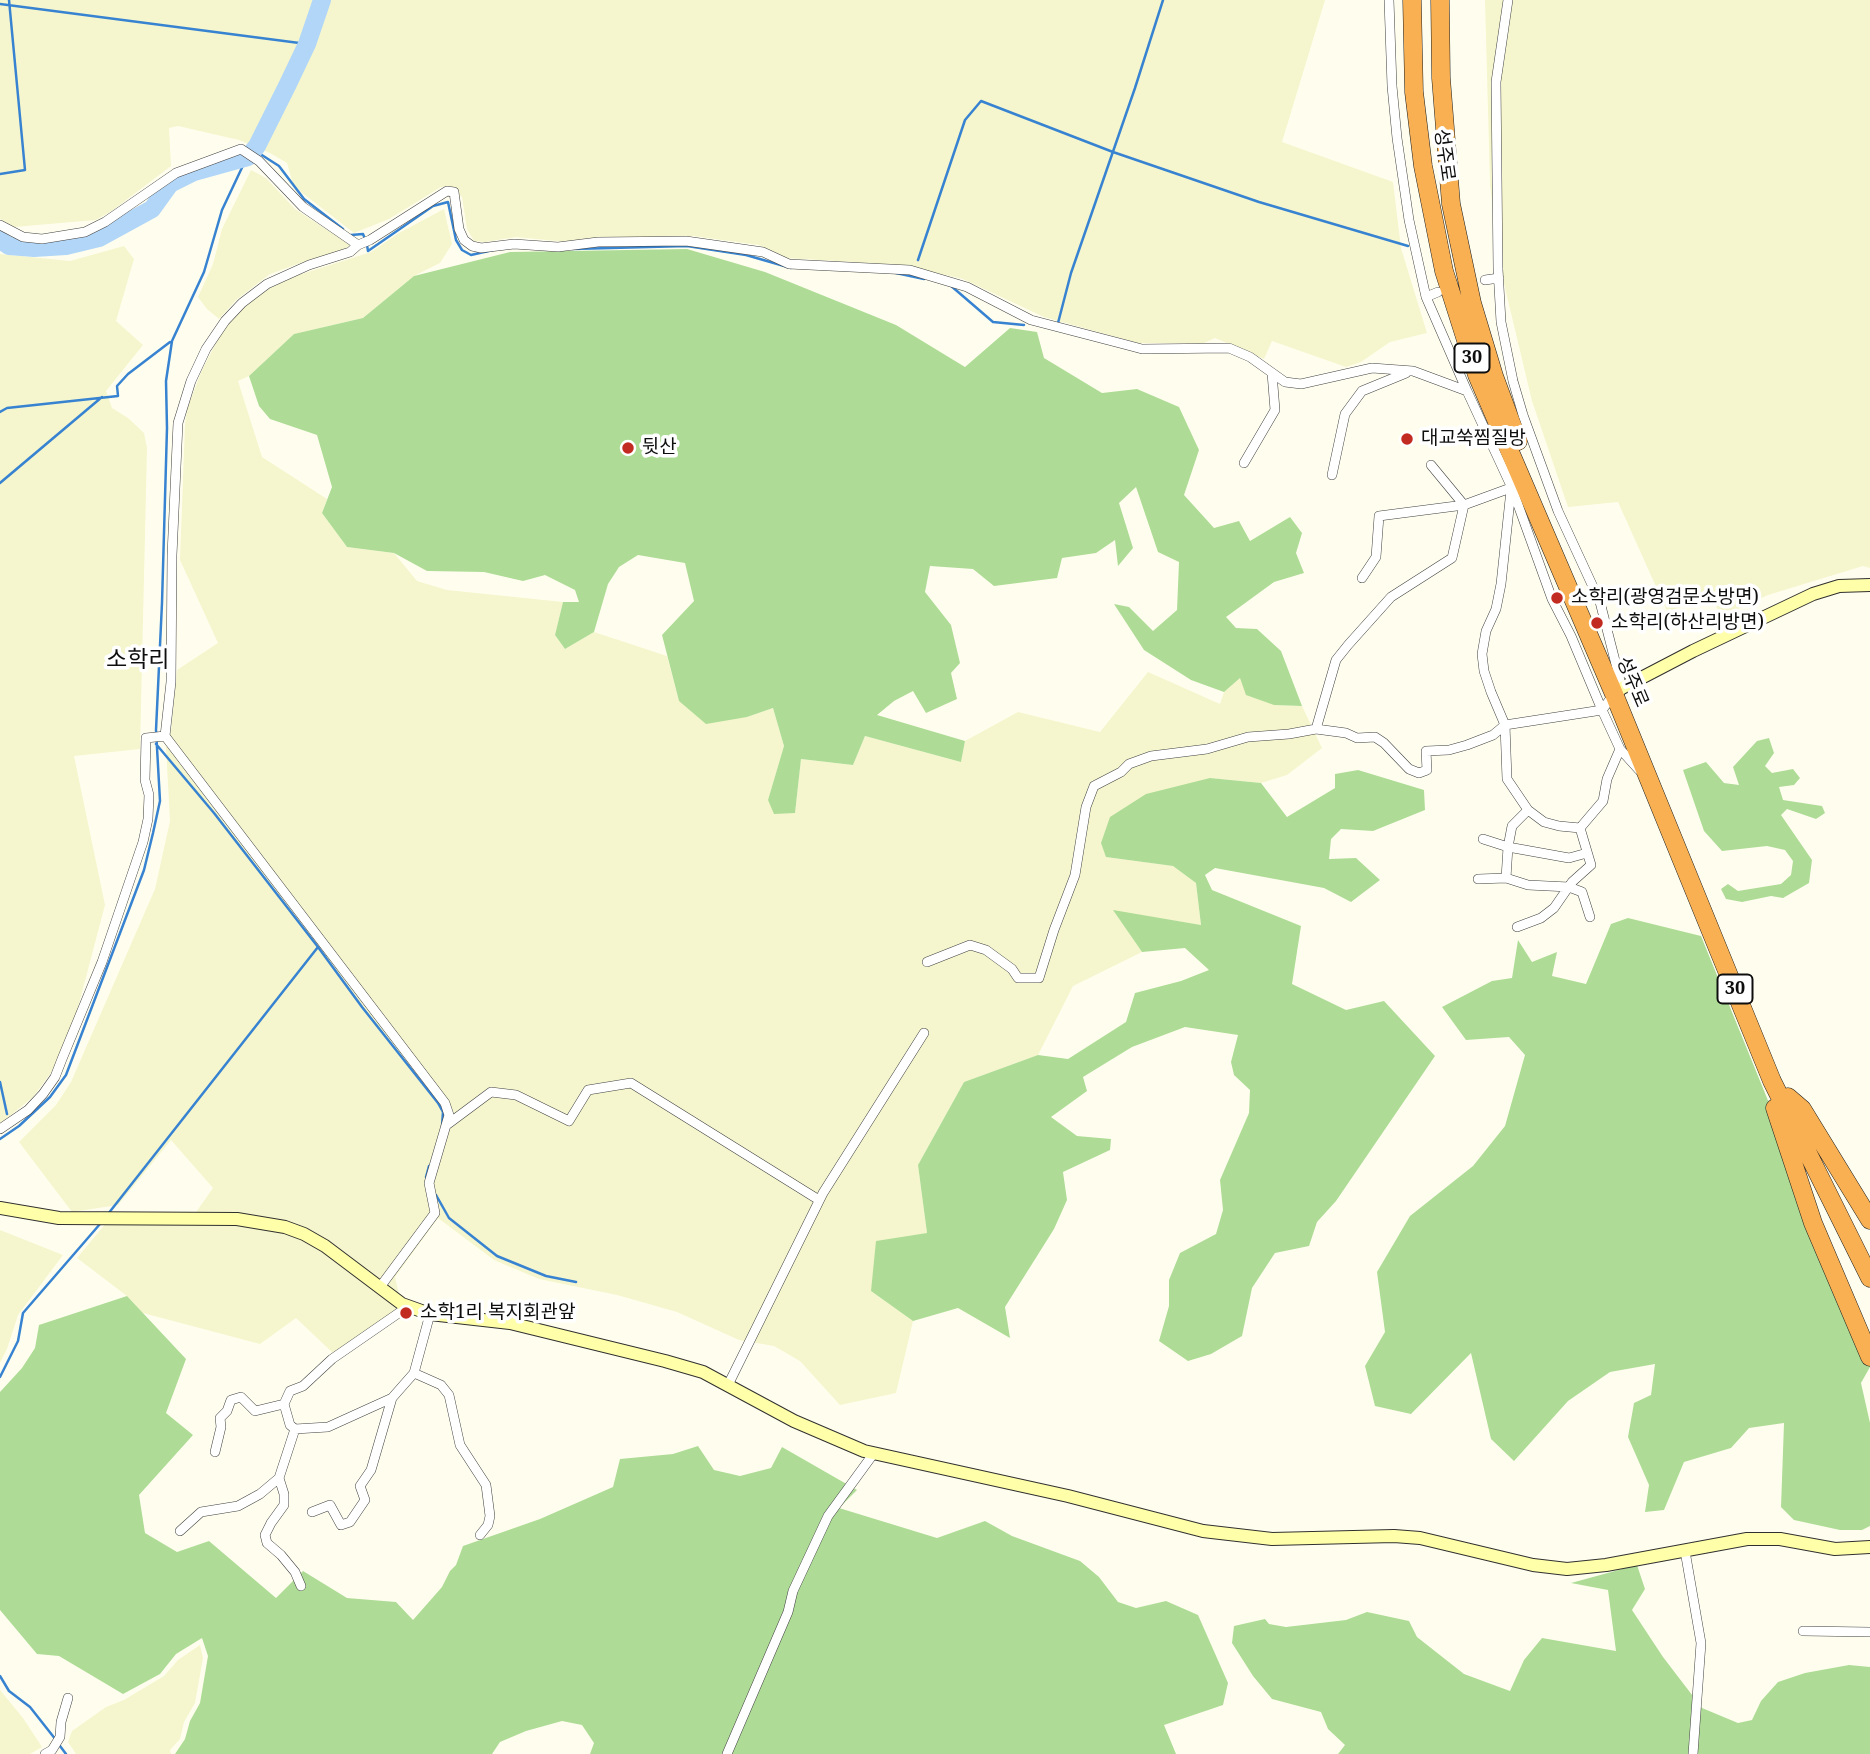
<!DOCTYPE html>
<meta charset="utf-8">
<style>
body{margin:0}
canvas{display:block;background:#fffeee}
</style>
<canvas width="1870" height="1754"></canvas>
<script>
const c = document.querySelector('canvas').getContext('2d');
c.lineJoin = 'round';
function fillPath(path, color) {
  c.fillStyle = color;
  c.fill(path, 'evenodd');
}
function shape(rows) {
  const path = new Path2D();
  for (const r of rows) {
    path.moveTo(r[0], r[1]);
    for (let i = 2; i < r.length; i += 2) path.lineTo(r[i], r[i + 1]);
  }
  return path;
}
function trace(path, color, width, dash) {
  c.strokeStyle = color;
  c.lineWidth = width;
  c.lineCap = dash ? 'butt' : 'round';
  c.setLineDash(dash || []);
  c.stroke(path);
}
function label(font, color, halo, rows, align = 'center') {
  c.font = font + ' "Noto Serif","Noto Sans KR",serif';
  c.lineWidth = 7;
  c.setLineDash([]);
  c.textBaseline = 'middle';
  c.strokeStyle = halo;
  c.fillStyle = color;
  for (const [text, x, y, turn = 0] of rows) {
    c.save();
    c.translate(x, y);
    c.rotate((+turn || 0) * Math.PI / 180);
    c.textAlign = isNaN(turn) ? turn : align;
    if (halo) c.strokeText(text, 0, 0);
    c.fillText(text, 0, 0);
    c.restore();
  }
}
const farmland = shape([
 [0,0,1325,0,1282,142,1393,182,1401,248,1427,333,1390,342,1361,362,1346,367,1272,341,1264,359,1215,338,1204,343,1138,343,1044,317,963,279,902,265,787,258,759,245,693,236,596,238,567,242,516,237,485,242,474,241,467,229,462,197,450,186,441,187,389,219,354,233,301,192,293,184,287,163,270,153,239,140,178,126,169,128,171,166,113,210,96,220,14,227,0,219],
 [1485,0,1870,0,1870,568,1863,566,1768,595,1721,617,1713,599,1667,611,1618,502,1568,507,1532,401,1500,267,1490,185],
 [251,170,266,178,295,209,350,245,342,251,303,262,270,274,236,300,219,319,207,309,198,297,213,264,222,229],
 [444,209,452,244,440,263,414,276,363,318,294,334,249,376,238,381,262,457,327,499,322,513,347,547,394,553,417,581,447,590,563,602,555,635,565,649,594,632,667,656,679,701,747,717,773,708,784,746,768,800,795,813,801,759,853,765,865,736,961,762,965,741,1018,712,1100,732,1148,672,1220,704,1224,692,1240,678,1274,705,1302,706,1322,748,1287,775,1261,783,1210,778,1106,857,1173,866,1196,883,1201,925,1114,911,1142,952,1073,986,1038,1055,964,1082,918,1165,927,1233,871,1291,913,1321,896,1393,840,1405,800,1361,774,1346,739,1340,677,1312,617,1295,539,1279,494,1260,438,1218,395,1277,402,1307,335,1355,296,1318,260,1344,143,1313,127,1296,77,1258,112,1216,194,1215,213,1188,171,1140,118,1205,72,1212,19,1142,56,1105,71,1082,155,889,170,821,166,747,171,731,177,670,218,643,180,560,185,425,187,409,202,370,226,324,241,309,270,287,289,278,371,252,399,233],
 [124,246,134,259,116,321,143,345,106,391,112,408,128,418,144,433,147,448,140,749,74,756,105,905,76,1015,53,1070,33,1097,0,1124,0,254,70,261],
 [0,1230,63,1255,18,1315,7,1349,0,1363],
 [200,1645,203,1658,195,1703,184,1722,180,1739,170,1750,171,1754,76,1754,68,1742,72,1731,106,1707,124,1700,164,1676,178,1660],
 [0,1690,23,1718,42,1747,30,1754,0,1754]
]);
const forest = shape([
 [687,249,765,272,896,325,965,367,1010,328,1037,332,1044,358,1102,393,1137,389,1179,407,1199,450,1184,495,1214,528,1239,521,1250,541,1290,517,1302,533,1296,553,1304,573,1274,582,1226,617,1236,628,1257,629,1281,651,1302,706,1274,705,1246,695,1240,678,1224,692,1191,680,1144,650,1114,604,1129,607,1153,631,1177,610,1179,562,1158,552,1136,487,1119,503,1133,548,1118,566,1115,540,1096,553,1062,558,1057,578,994,586,973,569,930,566,925,592,951,625,960,663,951,673,957,699,926,713,913,691,894,701,877,715,965,741,961,762,865,736,853,765,801,759,795,813,774,814,768,800,784,746,773,708,747,717,706,724,679,701,662,635,694,601,685,563,638,555,619,567,608,584,594,632,565,649,555,635,563,602,579,602,575,590,545,575,523,581,484,572,427,571,394,553,347,547,322,513,332,487,317,435,270,419,259,406,249,376,294,334,363,318,414,276,510,252],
 [1769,738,1774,753,1765,766,1772,773,1793,769,1800,778,1794,785,1779,787,1783,800,1822,806,1825,813,1816,819,1787,809,1781,815,1812,860,1809,883,1783,898,1771,896,1742,902,1726,899,1721,889,1728,884,1738,891,1781,884,1791,875,1793,861,1785,850,1767,846,1722,851,1704,831,1683,770,1706,762,1724,783,1739,785,1733,767,1757,741],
 [1358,770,1424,790,1425,810,1373,831,1341,829,1331,839,1329,859,1356,858,1380,880,1351,902,1324,888,1215,868,1205,875,1212,890,1301,926,1292,984,1346,1010,1384,1001,1435,1056,1336,1201,1317,1222,1309,1246,1275,1253,1252,1288,1242,1336,1211,1354,1188,1361,1159,1341,1169,1306,1169,1280,1180,1253,1216,1234,1223,1210,1220,1180,1249,1113,1250,1090,1234,1075,1231,1062,1238,1035,1185,1027,1132,1047,1083,1077,1087,1091,1051,1117,1077,1136,1111,1139,1110,1150,1063,1172,1067,1200,1054,1229,1005,1307,1010,1338,958,1308,913,1321,871,1291,876,1241,927,1233,918,1165,964,1082,1038,1055,1068,1059,1126,1022,1135,993,1181,981,1209,970,1185,948,1142,952,1113,910,1201,925,1196,883,1173,866,1106,857,1101,843,1110,817,1146,794,1210,778,1261,783,1287,817,1335,788,1335,774],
 [1628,918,1701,936,1870,1351,1870,1367,1861,1383,1870,1423,1870,1526,1862,1530,1840,1530,1794,1520,1781,1507,1784,1423,1749,1428,1731,1448,1684,1462,1664,1510,1645,1512,1649,1485,1628,1437,1634,1403,1651,1395,1655,1364,1610,1372,1568,1401,1514,1461,1491,1439,1471,1353,1411,1414,1375,1406,1365,1366,1385,1332,1377,1272,1410,1216,1473,1166,1505,1126,1525,1055,1509,1037,1466,1040,1442,1007,1492,981,1512,978,1518,940,1532,962,1557,952,1552,976,1586,984,1611,924],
 [127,1296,186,1359,166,1413,193,1435,139,1495,145,1533,177,1552,209,1541,276,1598,303,1571,347,1598,396,1602,413,1620,442,1587,450,1571,456,1565,463,1546,540,1519,613,1487,620,1459,673,1454,698,1446,714,1470,740,1476,771,1468,782,1447,857,1490,839,1508,937,1538,985,1521,1012,1536,1080,1561,1099,1577,1118,1602,1136,1608,1166,1601,1198,1615,1228,1683,1223,1705,1164,1725,1176,1754,590,1754,594,1743,582,1725,562,1721,526,1731,500,1742,492,1754,175,1754,185,1739,190,1721,200,1703,208,1656,202,1638,176,1654,160,1674,123,1694,59,1656,37,1654,0,1610,0,1392,22,1368,35,1348,39,1325],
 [1637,1565,1645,1589,1632,1610,1663,1657,1702,1708,1738,1723,1752,1720,1761,1701,1778,1682,1805,1673,1849,1665,1870,1667,1870,1754,1338,1754,1345,1745,1328,1729,1321,1712,1272,1699,1253,1676,1232,1643,1234,1626,1265,1619,1269,1624,1286,1627,1346,1620,1367,1612,1409,1621,1417,1637,1464,1674,1510,1691,1524,1660,1542,1638,1616,1651,1608,1590,1571,1583]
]);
const stream = shape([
 [0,4,307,44],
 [254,150,279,166,304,199,343,229],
 [0,174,25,170,9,0],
 [351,235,363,234,365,239],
 [367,245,368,251,433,206,448,202,456,240,462,250,471,255,493,250],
 [573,249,687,246,746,255,791,268],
 [918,260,965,120,981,101,1113,152,1259,202,1408,246],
 [896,273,924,279],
 [950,285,993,322,1024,325],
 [1058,323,1071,273,1135,88,1163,0],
 [0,412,7,408,118,396,117,386,128,374,170,342],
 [0,483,102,397],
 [318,947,362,1007,438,1103,443,1112,442,1126],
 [0,1082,7,1114],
 [0,1139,19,1126,50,1097,66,1075,144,870,153,833,160,801,156,730,162,603,167,428,166,381,172,341,204,272,222,210,247,157],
 [428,1179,426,1177,429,1166],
 [436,1195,449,1218,497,1256,546,1276,576,1282],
 [108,1214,318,947,214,813,156,744],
 [0,1377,18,1341,23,1313,100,1224],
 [0,1676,9,1691,30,1707,56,1740],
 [60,1746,66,1754]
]);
const river = shape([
 [0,240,9,246,34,248,66,246,99,238,152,209,170,184,194,172,248,157,257,146,288,84,307,44,322,0]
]);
const street = shape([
 [1389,0,1392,86,1397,138,1409,220,1426,297,1467,391],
 [1508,0,1496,82,1498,269,1501,322,1513,381,1523,415,1558,511,1600,602,1622,688],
 [0,225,23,237,42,239,85,232,105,222,176,173,241,149,259,161,303,207,358,245],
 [1485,280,1499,278],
 [1426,297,1438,292],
 [1244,463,1275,410,1272,373],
 [1332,475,1345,414,1362,391,1406,373],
 [1511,490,1501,584,1496,609,1486,631,1482,654,1484,671,1491,692,1505,725,1507,779,1528,810,1544,822,1559,826,1580,828,1603,801,1607,779,1620,749],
 [1362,578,1376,557,1379,516,1464,505,1431,465],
 [1316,729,1346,733,1357,738,1375,737,1384,743,1409,769,1419,773,1427,770,1426,751,1449,750,1467,745,1493,735,1505,725,1602,710,1614,694],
 [1483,839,1508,847,1569,858,1587,853],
 [1506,878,1508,847,1512,826,1528,810],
 [1478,879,1506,878,1528,885,1569,887,1582,892,1590,917],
 [1517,927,1541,918,1554,908,1572,882,1591,865,1580,828],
 [927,962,970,945,986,950,1012,969,1018,978,1039,978,1054,930,1075,875,1086,807,1094,786,1121,772,1129,764,1151,756,1207,749,1248,737,1289,734,1316,729,1336,660,1348,645,1391,597,1452,558,1464,505,1516,486],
 [448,1124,491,1092,516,1095,569,1121,588,1090,631,1083,819,1200],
 [0,1129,28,1110,43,1094,55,1077,62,1059,102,962,143,842,148,819,149,795,145,780,146,738,165,736],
 [380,1287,435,1213,429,1183,449,1115,445,1103,165,736,171,682,172,555,178,423,191,381,206,349,225,321,242,303,267,284,309,265,350,252,358,245,370,240,447,191,454,192,459,229,464,240,472,246,481,248,514,244,558,247,598,242,686,241,763,252,789,264,910,270,967,287,1031,320,1127,345,1142,349,1229,348,1250,357,1285,382,1301,384,1372,368,1413,371,1467,391,1512,488,1552,599,1571,636,1602,710,1620,749,1639,770],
 [414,1373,441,1385,449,1395,460,1445,486,1485,490,1516,488,1525,480,1535],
 [728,1385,823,1193,924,1033],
 [295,1429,328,1427,392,1398,414,1373,430,1314],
 [215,1452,221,1427,220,1418,227,1411,231,1400,241,1397,255,1411,284,1404],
 [312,1512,330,1505,341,1525,350,1522,365,1500,360,1486,371,1470,392,1398],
 [180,1531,201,1512,238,1506,260,1494,279,1478],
 [1685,1551,1701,1643,1693,1754],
 [301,1586,295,1572,281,1555,267,1543,265,1535,271,1523,284,1505,284,1494,279,1478,295,1429,290,1425,284,1404,290,1391,303,1386,332,1359,403,1310,411,1309],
 [1803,1631,1870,1632],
 [45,1754,52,1750,60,1737,61,1722,68,1698],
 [727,1754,788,1612,793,1591,828,1516,874,1453]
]);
const secondary = shape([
 [1614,694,1622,688,1693,651,1813,594,1839,586,1870,585],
 [0,1208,59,1218,237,1219,285,1227,304,1234,325,1246,402,1304,430,1314,510,1323,665,1361,703,1372,794,1421,864,1451,1068,1496,1203,1531,1272,1539,1394,1536,1420,1538,1533,1565,1567,1569,1606,1565,1747,1539,1780,1539,1835,1549,1870,1547]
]);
const highway = shape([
 [1412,0,1414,92,1423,166,1444,271,1477,375,1614,694,1772,1081,1870,1278],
 [1440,0,1441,78,1451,204,1472,303,1494,376,1518,441],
 [1788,1097,1802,1109,1870,1220],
 [1775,1108,1813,1223,1870,1357]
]);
const markers = [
 [1407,439,7,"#c22b22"],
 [628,448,7,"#c22b22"],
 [1557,598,7,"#c22b22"],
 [1597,623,7,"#c22b22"],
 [406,1313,7,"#c22b22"]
];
const shields = [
 [1472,358,35],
 [1735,989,35]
];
const shieldNames = [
 ["30",1472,358],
 ["30",1735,989]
];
const streetNames = [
 ["성주로",1444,155,82],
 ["성주로",1632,682,67]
];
const poiNames = [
 ["대교쑥찜질방",1421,439],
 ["뒷산",642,448],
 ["소학리(광영검문소방면)",1571,598],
 ["소학리(하산리방면)",1611,623],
 ["소학1리 복지회관앞",420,1313]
];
const quarterNames = [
 ["소학리",138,660]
];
fillPath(farmland, '#f5f6ce');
fillPath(forest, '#aedc96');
trace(stream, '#3783d1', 2.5);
trace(river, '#b2d6f8', 18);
trace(street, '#414141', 10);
trace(secondary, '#303030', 14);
trace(highway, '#1f1f1f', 19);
trace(street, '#fff', 9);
trace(secondary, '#ffffa9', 12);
trace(highway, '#f8b053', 18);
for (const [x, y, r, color] of markers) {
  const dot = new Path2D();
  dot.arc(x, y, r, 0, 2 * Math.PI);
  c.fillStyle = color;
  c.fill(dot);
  trace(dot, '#fff', 2.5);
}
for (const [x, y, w] of shields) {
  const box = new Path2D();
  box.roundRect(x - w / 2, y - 14.5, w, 29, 5);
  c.fillStyle = '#fff';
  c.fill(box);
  trace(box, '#0e0e0e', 2);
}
label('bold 18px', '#0e0e0e', null, shieldNames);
label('19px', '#0e0e0e', '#fff', streetNames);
label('19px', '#0e0e0e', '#fff', poiNames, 'left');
label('23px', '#0e0e0e', '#fff', quarterNames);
</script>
